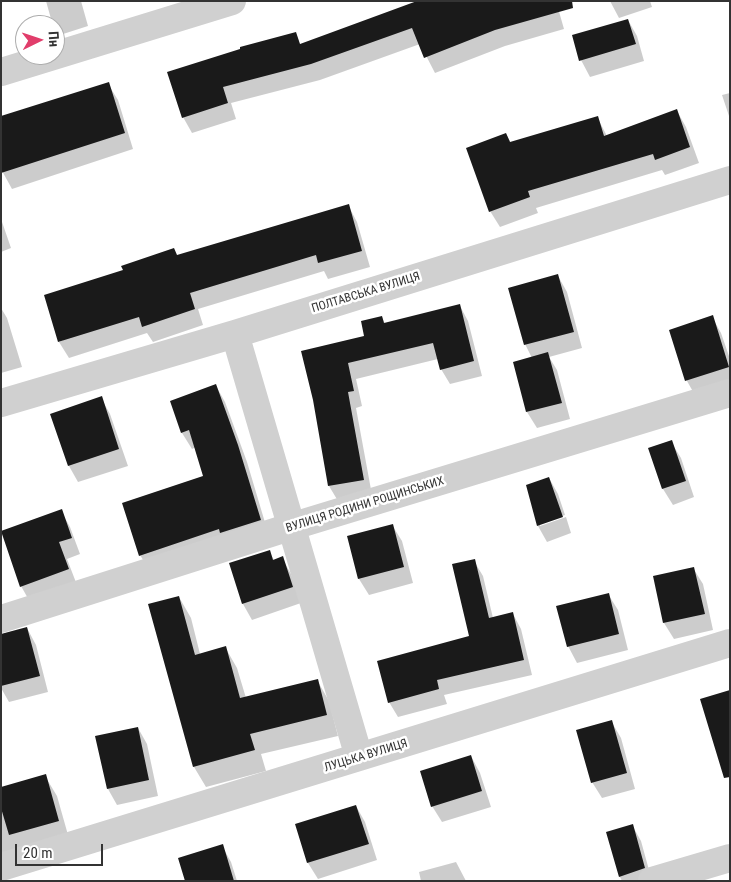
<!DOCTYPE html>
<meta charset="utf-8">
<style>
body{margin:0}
#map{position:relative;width:731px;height:882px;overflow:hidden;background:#fff;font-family:"Roboto Condensed",sans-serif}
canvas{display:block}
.frame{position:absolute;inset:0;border:2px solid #333;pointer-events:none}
.north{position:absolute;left:15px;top:15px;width:50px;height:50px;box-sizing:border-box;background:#fff;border:1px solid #adadad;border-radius:50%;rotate:86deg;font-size:14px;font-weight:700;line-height:20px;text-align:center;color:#333}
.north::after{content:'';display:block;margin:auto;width:18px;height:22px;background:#e13d6b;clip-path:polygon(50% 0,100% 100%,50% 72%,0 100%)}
.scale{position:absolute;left:15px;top:844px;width:88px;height:22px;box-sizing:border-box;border:2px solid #333;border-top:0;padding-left:6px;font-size:15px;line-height:18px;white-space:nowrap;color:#333;-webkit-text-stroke:4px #fff;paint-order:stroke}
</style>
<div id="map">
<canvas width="731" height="882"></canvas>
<div class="frame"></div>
<div class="north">Пн</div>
<div class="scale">20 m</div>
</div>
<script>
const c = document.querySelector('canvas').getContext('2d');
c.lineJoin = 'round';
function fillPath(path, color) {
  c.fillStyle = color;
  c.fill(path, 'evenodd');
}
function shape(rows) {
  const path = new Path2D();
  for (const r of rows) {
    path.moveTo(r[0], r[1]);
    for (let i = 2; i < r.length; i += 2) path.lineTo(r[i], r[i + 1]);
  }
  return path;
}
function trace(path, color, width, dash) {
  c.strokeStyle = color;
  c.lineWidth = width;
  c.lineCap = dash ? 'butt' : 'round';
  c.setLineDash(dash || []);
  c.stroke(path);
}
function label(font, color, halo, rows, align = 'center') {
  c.font = font + ' "Roboto Condensed",sans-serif';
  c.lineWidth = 5;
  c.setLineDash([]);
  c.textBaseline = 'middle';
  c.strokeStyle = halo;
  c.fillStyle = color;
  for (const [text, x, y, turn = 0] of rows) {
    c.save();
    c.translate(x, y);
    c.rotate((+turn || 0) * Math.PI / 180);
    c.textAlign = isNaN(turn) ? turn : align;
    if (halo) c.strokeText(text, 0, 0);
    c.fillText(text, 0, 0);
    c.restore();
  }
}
const shadow = shape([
 [46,1,81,1,88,26,60,35,51,19],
 [556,1,564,29,505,46,435,73,420,44,320,80,231,103,236,119,192,133,183,117,169,73,300,46],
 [610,1,650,1,652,7,619,18],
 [628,20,637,36,644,61,590,77,581,60],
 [108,84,118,100,133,149,12,189,1,169],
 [730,93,730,119,722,95],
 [677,111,686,127,699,163,665,175,662,170,536,208,538,213,500,227,490,211,506,134,511,143,597,117,607,136],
 [348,205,357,222,370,267,328,279,324,271,198,309,203,325,153,342,147,333,69,358,59,342],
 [1,219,11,248,1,252],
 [558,276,567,292,582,348,549,357,557,370,570,419,537,428,527,412,514,362,532,358,525,344],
 [460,306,468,321,482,376,450,384,441,369,438,359,356,379,362,406,356,408,372,495,338,501,329,486,314,400,382,317,385,324],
 [1,308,7,318,22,367,1,373],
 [712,317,721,333,730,359,730,386,696,397,687,381,670,330],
 [216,386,225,402,247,462,269,536,150,571,140,555,205,477,196,447,192,449,182,433,171,402],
 [101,398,110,414,128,466,78,482,69,466,52,414],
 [671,442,681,458,694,497,673,505,663,489,650,449],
 [549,478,558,494,565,515,540,523,540,526,566,517,571,533,547,542,538,526],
 [61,511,70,527,80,554,67,559,77,585,30,602,21,586],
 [392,525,402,541,413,583,369,595,359,579,348,537],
 [269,551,274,560,282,558,291,574,301,603,252,620,243,604],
 [474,561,483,576,493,618,513,614,521,629,532,675,444,695,447,704,398,717,389,702,470,637],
 [693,568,703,584,713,630,674,639,664,623,654,577],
 [608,594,618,610,628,650,577,663,568,646],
 [179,597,191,618,200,654,225,647,237,668,246,698,317,680,329,701,338,736,261,754,266,771,206,787,194,767,149,605],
 [27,628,36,645,48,692,9,702,1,688,1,635],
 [611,721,621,738,635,789,602,798,592,782],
 [138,728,147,744,158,796,117,805,108,789,97,737],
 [471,756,480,773,491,807,442,822,432,806],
 [45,776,57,796,70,842,1,859,1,788],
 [356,806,365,822,377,860,318,879,308,863,296,825],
 [632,825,641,841,652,881,622,881,620,877],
 [222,846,231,862,237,881,187,881],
 [456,862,466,881,421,881,419,872]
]);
const building = shape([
 [417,1,572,1,573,8,495,30,424,58,412,28,311,64,223,87,228,103,182,118,167,72,240,49,240,47,296,32,300,44],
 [628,19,636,44,579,61,572,35],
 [109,82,125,133,1,173,1,116],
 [677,109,690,147,655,160,653,154,528,191,530,197,489,212,466,148,506,133,510,142,598,116,604,136],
 [349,204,362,251,318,263,316,255,190,293,195,309,142,327,139,317,58,342,44,295,123,270,121,266,174,248,177,255],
 [558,274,574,332,524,345,508,288],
 [460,304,474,361,440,370,433,343,348,363,354,391,348,392,364,480,328,486,313,400,301,351,364,336,361,321,382,316,384,323],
 [713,315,729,367,685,381,669,330],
 [548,352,562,403,526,412,513,362],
 [216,384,238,445,261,520,220,533,219,529,139,556,122,503,203,476,189,430,181,433,170,401],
 [102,396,119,449,68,466,50,414],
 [672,440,686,481,662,489,648,448],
 [549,477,563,517,537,526,526,485],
 [62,509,72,538,59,542,69,569,20,587,1,531],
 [393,524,404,567,358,579,347,536],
 [270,550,273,560,283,556,293,587,242,604,229,563],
 [475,559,489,618,513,612,524,660,437,680,439,689,388,703,377,661,469,636,452,564],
 [694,567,705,614,663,623,653,576],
 [609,593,619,634,567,647,556,606],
 [179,596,195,655,226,646,240,698,318,679,327,715,250,734,255,750,193,767,148,604],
 [27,627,40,676,1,686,1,634],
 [730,690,730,777,724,778,700,699],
 [612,720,627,773,591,783,576,730],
 [138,727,149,780,107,789,95,736],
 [471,755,482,791,431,807,420,771],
 [46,774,59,821,9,835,1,808,1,787],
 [356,805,369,844,307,863,295,824],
 [633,824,645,868,619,877,606,832],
 [223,844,234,881,185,881,178,858]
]);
const street = shape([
 [1,72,232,1],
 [235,334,359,757],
 [1,403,235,334,730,180],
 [1,619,290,527,730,393],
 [1,867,730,643],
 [652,881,730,858]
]);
const streetNames = [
 ["ПОЛТАВСЬКА ВУЛИЦЯ",366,293,-17],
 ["ВУЛИЦЯ РОДИНИ РОЩИНСЬКИХ",365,505,-17],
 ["ЛУЦЬКА ВУЛИЦЯ",366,756,-17]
];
fillPath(shadow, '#0003');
fillPath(building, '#1a1a1a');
trace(street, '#d0d0d0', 28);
label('12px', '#333', '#fff', streetNames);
</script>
